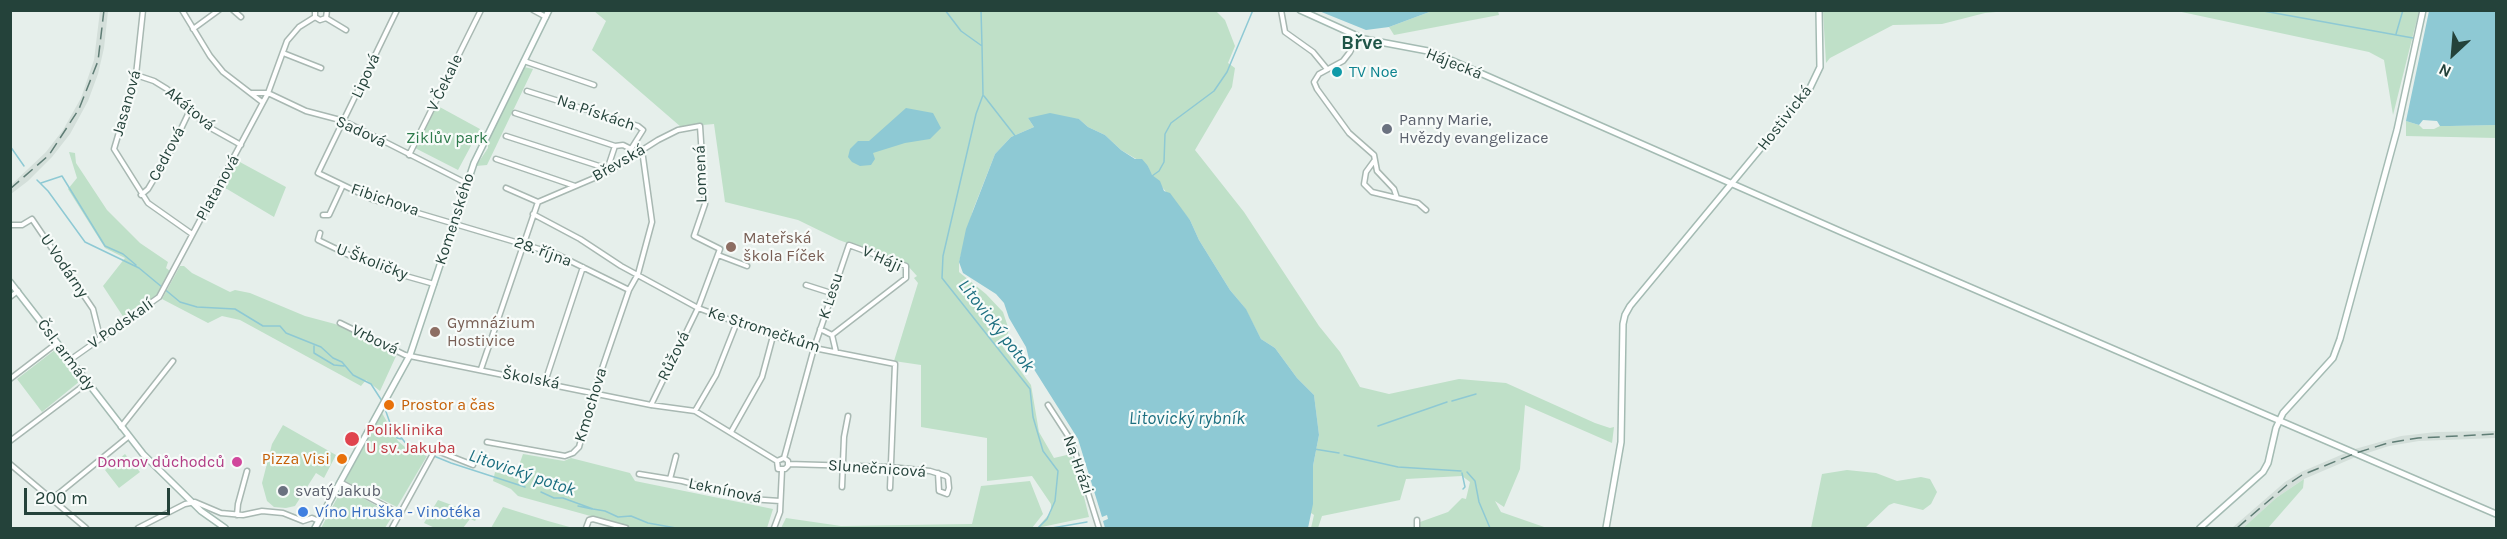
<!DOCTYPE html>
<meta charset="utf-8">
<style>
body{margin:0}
#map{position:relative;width:2507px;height:539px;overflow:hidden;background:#e6efeb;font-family:Karla,sans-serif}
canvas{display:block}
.frame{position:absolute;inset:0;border:12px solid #24423a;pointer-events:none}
.north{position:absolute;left:2423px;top:24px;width:60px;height:60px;-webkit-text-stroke:4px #f7fbf9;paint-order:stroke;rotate:206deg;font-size:16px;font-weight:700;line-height:24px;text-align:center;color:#24423a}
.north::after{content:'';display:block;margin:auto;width:21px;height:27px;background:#24423a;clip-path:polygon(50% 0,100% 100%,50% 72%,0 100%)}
.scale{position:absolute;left:24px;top:488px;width:146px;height:27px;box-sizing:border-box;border:3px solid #24423a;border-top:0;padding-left:8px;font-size:18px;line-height:21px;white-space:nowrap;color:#24423a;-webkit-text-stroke:4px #f7fbf9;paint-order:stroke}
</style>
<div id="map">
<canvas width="2507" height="539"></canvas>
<div class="frame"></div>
<div class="north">N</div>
<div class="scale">200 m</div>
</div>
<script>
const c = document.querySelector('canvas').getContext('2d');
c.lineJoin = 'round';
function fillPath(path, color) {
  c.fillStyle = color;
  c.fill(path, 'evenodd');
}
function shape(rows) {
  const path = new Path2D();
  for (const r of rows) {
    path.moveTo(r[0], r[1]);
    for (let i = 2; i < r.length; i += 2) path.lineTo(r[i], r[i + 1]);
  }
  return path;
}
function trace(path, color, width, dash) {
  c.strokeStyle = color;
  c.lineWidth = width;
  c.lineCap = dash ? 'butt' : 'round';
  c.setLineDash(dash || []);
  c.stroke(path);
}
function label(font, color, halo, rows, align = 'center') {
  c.font = font + ' Karla,sans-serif';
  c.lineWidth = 4.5;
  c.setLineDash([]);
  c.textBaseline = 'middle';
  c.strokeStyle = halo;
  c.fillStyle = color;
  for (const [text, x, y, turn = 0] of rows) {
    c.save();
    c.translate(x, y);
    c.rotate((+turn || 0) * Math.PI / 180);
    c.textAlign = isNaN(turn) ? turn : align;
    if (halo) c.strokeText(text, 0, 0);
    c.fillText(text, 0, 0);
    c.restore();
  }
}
const built = shape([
 [100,11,108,11,104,48,98,74,88,101,70,134,52,157,28,181,11,194,11,185,46,152,63,130,81,98,94,60],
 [2496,431,2496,438,2419,441,2389,446,2358,456,2304,479,2276,498,2243,528,2232,528,2285,482,2301,472,2355,449,2401,436,2436,432]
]);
const green = shape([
 [594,11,1216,11,1225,20,1235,46,1228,63,1235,68,1232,87,1195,150,1244,212,1319,326,1340,352,1360,387,1389,394,1459,379,1506,383,1595,423,1610,428,1614,427,1612,443,1525,405,1520,469,1504,507,1495,501,1501,512,1547,528,1420,528,1420,522,1448,512,1462,498,1466,499,1470,482,1462,476,1406,479,1400,500,1322,516,1318,528,1311,528,1314,515,1311,513,1313,466,1319,435,1314,395,1297,378,1275,348,1261,339,1245,308,1230,290,1199,240,1190,220,1150,173,1148,166,1121,150,1105,135,1088,127,1079,119,1028,118,1034,127,1011,137,995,154,973,210,959,262,959,272,986,294,1003,312,1009,330,1003,347,1031,385,1039,432,1054,458,1071,454,1078,473,1089,517,1037,528,1051,512,1051,504,1032,476,987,481,987,438,921,427,921,365,894,361,918,283,914,278,917,276,907,265,839,240,798,220,725,202,714,124,681,127,592,50,606,21],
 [1432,11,1498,11,1499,15,1394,35,1389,27],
 [1823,11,1823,10,2007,11,1985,13,1942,24,1893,25,1830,58,1826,63],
 [2177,11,2419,10,2419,11,2393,115,2384,60,2369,52],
 [524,67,533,69,487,165,476,166,488,148,488,139],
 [436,105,480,129,458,170,415,148],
 [2406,121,2419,125,2423,129,2434,129,2440,126,2496,125,2496,138,2406,136],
 [69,152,75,153,76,163,107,210,140,243,168,262,166,268,170,271,156,297,124,318,103,286,125,258,105,248,68,189,77,178],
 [238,161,286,187,274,217,227,189,222,189],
 [180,266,184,266,192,273,230,292,235,290,250,293,305,316,335,324,397,354,380,391,366,380,361,386,240,320,222,316,208,323,162,299],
 [56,349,80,381,42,412,17,379],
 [382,413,398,441,405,447,427,456,397,507,345,481],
 [283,425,336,455,324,478,316,473,295,506,286,508,274,507,267,501,262,483,272,444],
 [125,454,140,472,119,488,105,470],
 [523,454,564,461,571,458,630,473,635,481,773,509,767,528,634,528,518,496,511,489,493,481,495,472,515,477],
 [1847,470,1876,473,1897,481,1921,477,1930,479,1937,492,1931,504,1923,510,1894,503,1889,505,1865,528,1811,528,1822,474],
 [2304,479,2303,488,2268,528,2243,528,2276,498],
 [1030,481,1043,514,1032,528,781,528,786,518,841,526,972,524,981,486],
 [343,487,393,515,385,528,321,528],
 [438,500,479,515,475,521,470,519,463,528,435,528,424,523],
 [503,507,548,521,573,528,491,528]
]);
const water = shape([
 [1319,11,1432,11,1389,27,1366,30],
 [2429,11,2496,11,2496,125,2450,126,2440,126,2437,121,2423,120,2419,125,2406,121],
 [906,108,933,113,941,128,930,139,905,143,873,153,875,159,871,165,860,166,852,162,848,157,850,149,858,141,869,141],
 [1050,113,1079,119,1088,127,1105,135,1121,150,1135,159,1142,159,1148,166,1152,175,1160,181,1164,191,1170,193,1190,220,1199,240,1230,290,1246,309,1261,339,1275,348,1297,378,1314,395,1319,435,1313,466,1313,504,1308,528,1105,528,1103,521,1108,519,1107,515,1102,517,1078,439,1030,363,1026,347,1009,318,1004,303,996,294,963,273,959,262,966,229,995,154,1011,137,1034,127,1028,118]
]);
const stream = shape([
 [945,10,961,31,982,46,983,95,976,114,943,256,942,278,1030,389,1033,417,1043,451,1058,471,1055,501,1047,519,1038,528],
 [981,10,982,46],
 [2258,10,2413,38],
 [2396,34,2403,10],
 [984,96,1016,137],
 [10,146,24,166],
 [1152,176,1159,171,1164,162,1165,134,1171,123,1214,91,1227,72,1253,10],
 [37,180,48,191,85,242,139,268,180,302,197,307,235,309,263,326,280,326,286,333,321,347,333,358,342,362,353,375,371,384,382,401],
 [41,183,62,176,105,246,123,254,136,265],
 [314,346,314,353,334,365,344,366],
 [1452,401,1476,394],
 [384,406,390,423,407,445,451,463,525,487],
 [1378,426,1447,402],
 [393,427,397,438,401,439],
 [388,434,392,427],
 [1314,449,1339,453],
 [1344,455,1398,467,1461,471],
 [1467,472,1475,481,1479,502,1490,528],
 [1462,473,1465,487,1463,489],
 [541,492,554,498,563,498,593,509,605,511,618,517,631,516,648,523,676,528],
 [578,506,592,509],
 [1052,528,1087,522]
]);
const street = shape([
 [143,10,136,75,114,149,148,203,192,234],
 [182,10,210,56,223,72,262,102],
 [233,10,241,17],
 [315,10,315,17,320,20,326,18,327,10],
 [397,10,318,173,374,200,556,254,629,290],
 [533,10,546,17],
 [1281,10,1285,32,1313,52,1327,69],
 [326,18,346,30],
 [193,29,219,10],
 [1358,36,1350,52,1343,61,1319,74,1314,82,1317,89,1349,133,1374,155,1377,171,1394,189,1397,198,1418,203,1426,210],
 [283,53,321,68],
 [524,61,594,85],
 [136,75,154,81,167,89,207,126,241,145],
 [527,91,638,126,643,130,631,149],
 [252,93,268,93,306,111,344,121,466,183],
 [515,113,615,146,623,145,631,149,633,156],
 [506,136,599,166,606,173,615,146],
 [409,155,481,10],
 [496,159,575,186],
 [1374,161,1366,172,1364,184,1372,192,1397,198],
 [506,188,538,202],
 [141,195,148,189,170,152,190,110],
 [538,202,606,173,658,140,678,130,700,126,705,204,694,236,720,249,698,308,651,405],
 [533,214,580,239,621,266,698,308,773,336,814,348,895,364,890,488],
 [323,215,329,215,343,185],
 [10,225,22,225,32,219,93,309,100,337],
 [320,233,318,240,353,257,388,271,434,284],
 [718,255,747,266],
 [806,285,831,293],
 [10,297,18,291],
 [340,323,405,355,651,405,695,411,777,461,778,469,785,469,788,466,788,461,784,458,777,461],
 [820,329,832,335,836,352],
 [70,360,159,297,268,93,287,41,299,27,315,17],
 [481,369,538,202],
 [10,379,57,343],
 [545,382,583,267],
 [1048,405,1072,442,1099,528],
 [695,411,716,375,737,322],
 [121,427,173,361],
 [731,432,762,377,773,336],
 [10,441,87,383],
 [487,442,565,456,573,453,579,447,594,392,629,290,638,274,652,222,642,150],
 [784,458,814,348,849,245,906,266,906,278,832,335],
 [10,464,86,528],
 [788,464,890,467,930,471,946,476,948,478,949,488,947,494,939,491,938,473],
 [639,474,682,481,750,499,780,501],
 [670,479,676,456],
 [340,482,400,514,435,450,473,465],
 [842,487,844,437,848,416],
 [52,499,128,437],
 [237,515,238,504,247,471],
 [1417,520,1417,528],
 [138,528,185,504,195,502,221,513,243,515,262,511,283,513,303,521,312,518,319,521],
 [392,528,398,517],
 [586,528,589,520,593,519,626,528],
 [774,528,780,512,782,470]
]);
const secondary = shape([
 [1300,10,1364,39,1428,51,1446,58,1844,233,2496,514],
 [10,282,143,454,201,511,225,528],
 [315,528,410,355,474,163,549,10],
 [1606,528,1621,442,1623,324,1625,315,1630,306,1809,90,1820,67,1819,10],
 [2200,528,2263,472,2268,463,2276,428,2283,413,2333,358,2340,339,2397,130,2423,10]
]);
const rail = shape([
 [10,189,49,155,79,109,98,61,104,10],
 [2237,528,2287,485,2302,475,2356,453,2388,443,2418,438,2496,434]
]);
const markers = [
 [1337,72,6,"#0f9aa8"],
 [1387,129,6,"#6b7280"],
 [731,247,6,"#8d6e63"],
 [435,332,6,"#8d6e63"],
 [389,405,6,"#e8710a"],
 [352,439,8,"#e0444e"],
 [342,459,6,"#e8710a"],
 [237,462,6,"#d1479c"],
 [283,491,6,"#6b7280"],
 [303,512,6,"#3f7fe0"]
];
const streetNames = [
 ["Hájecká",1454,64,22],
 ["Lipová",366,76,-65],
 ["V Čekale",445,83,-64],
 ["Jasanová",127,103,-74],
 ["Akátová",190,109,40],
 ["Na Pískách",596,113,19],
 ["Hostivická",1785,118,-52],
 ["Sadová",361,132,25],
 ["Cedrová",167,154,-62],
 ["Břevská",619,163,-30],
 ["Lomená",701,174,-92],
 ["Platanová",218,188,-61],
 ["Fibichova",385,200,19],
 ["Komenského",455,219,-72],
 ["28. října",543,252,20],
 ["V Háji",882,259,24],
 ["U Školičky",372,262,21],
 ["U Vodárny",64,266,56],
 ["K Lesu",831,296,-72],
 ["V Podskalí",121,324,-35],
 ["Ke Stromečkům",764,330,18],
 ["Vrbová",375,340,26],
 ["Čsl. armády",66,355,53],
 ["Růžová",674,356,-64],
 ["Školská",531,379,11],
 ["Kmochova",591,405,-73],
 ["Na Hrázi",1078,465,70],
 ["Slunečnicová",877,469,4],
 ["Leknínová",725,491,12]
];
const cultureNames = [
 ["TV Noe",1349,72]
];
const worshipNames = [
 ["Panny Marie,",1399,120],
 ["Hvězdy evangelizace",1399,138],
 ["svatý Jakub",295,491]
];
const parkNames = [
 ["Ziklův park",447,138]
];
const educationNames = [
 ["Mateřská",743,238],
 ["škola Fíček",743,256],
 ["Gymnázium",447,323],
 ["Hostivice",447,341]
];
const foodNames = [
 ["Prostor a čas",401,405],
 ["Pizza Visi",330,459,"right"]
];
const healthNames = [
 ["Poliklinika",366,430],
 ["U sv. Jakuba",366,448]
];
const hotelNames = [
 ["Domov důchodců",225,462]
];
const shopNames = [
 ["Víno Hruška - Vinotéka",315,512]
];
const waterNames = [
 ["Litovický potok",996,326,52],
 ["Litovický rybník",1187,419],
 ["Litovický potok",522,473,19]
];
const quarterNames = [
 ["Břve",1362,43]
];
fillPath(built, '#d4dfda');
fillPath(green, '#bfe0c8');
fillPath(water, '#8ec9d4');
trace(stream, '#8ec9d4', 1.5);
trace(street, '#a8b8b2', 7);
trace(secondary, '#a4bbb3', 8);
trace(street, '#fff', 4);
trace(secondary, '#fff', 5);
trace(rail, '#5f7d75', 1.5, [12, 6]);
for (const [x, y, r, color] of markers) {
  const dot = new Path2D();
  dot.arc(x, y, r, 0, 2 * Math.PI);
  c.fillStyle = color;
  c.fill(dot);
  trace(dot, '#f7fbf9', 2);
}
label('16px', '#24423a', '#f7fbf9', streetNames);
label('16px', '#0d838f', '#f7fbf9', cultureNames, 'left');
label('16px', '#5b616d', '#f7fbf9', worshipNames, 'left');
label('16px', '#2d7a4b', '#f7fbf9', parkNames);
label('16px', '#785e54', '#f7fbf9', educationNames, 'left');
label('16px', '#c56008', '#f7fbf9', foodNames, 'left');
label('16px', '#be3a42', '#f7fbf9', healthNames, 'left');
label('16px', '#b23c85', '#f7fbf9', hotelNames, 'right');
label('16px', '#366cbe', '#f7fbf9', shopNames, 'left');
label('italic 18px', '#1c6f80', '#f7fbf9', waterNames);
label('bold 20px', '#1f5548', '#f7fbf9', quarterNames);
</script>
